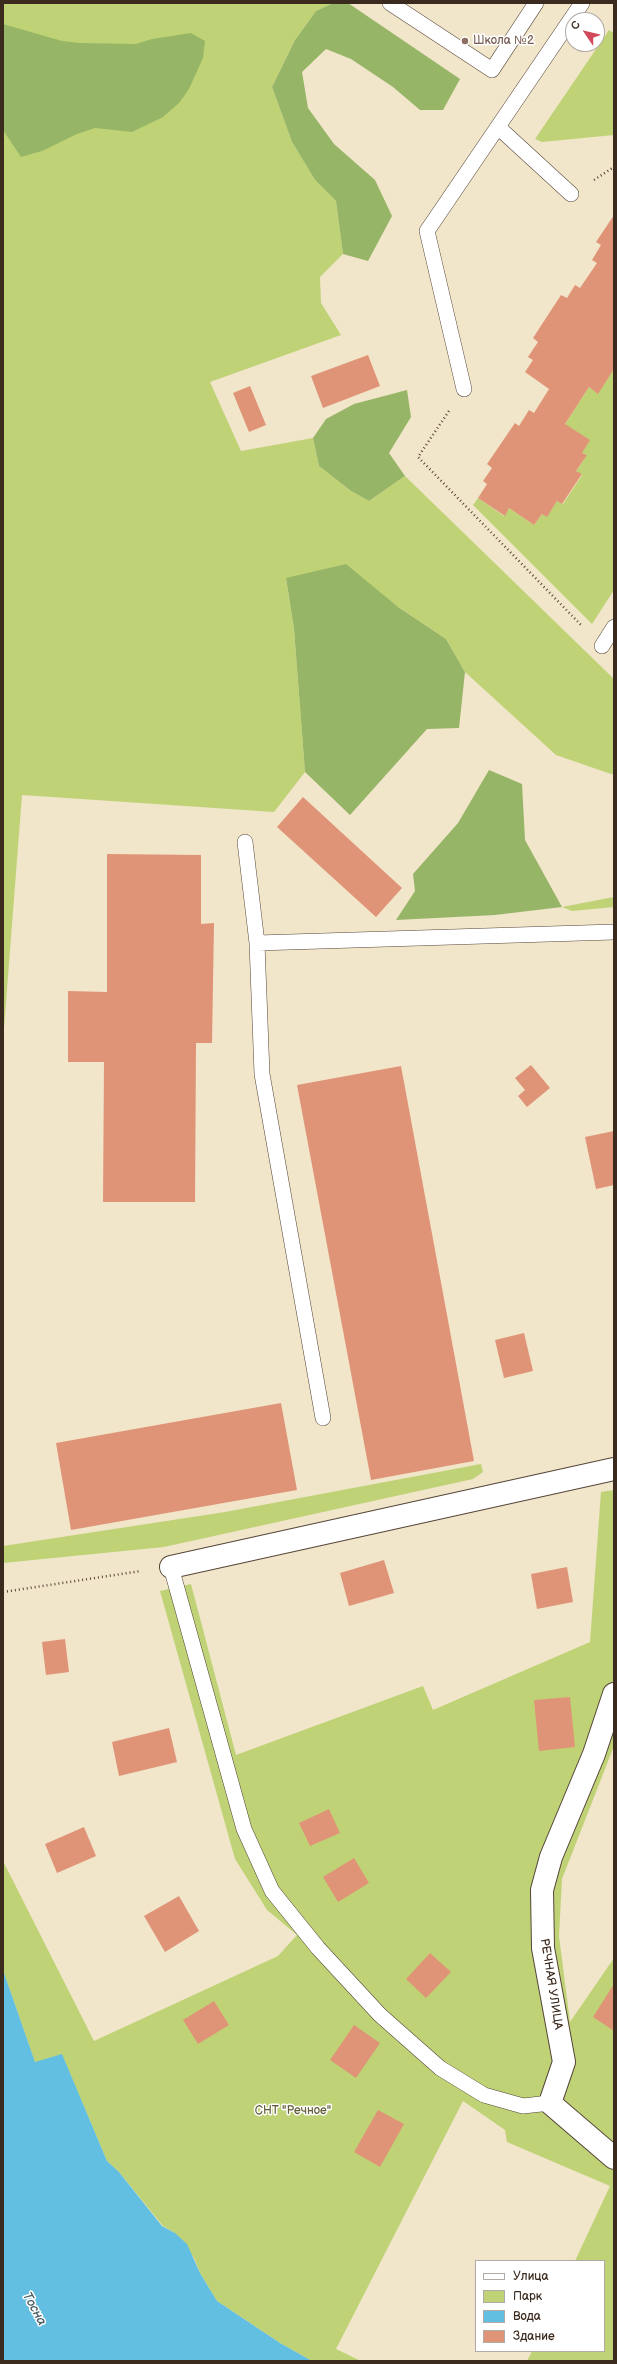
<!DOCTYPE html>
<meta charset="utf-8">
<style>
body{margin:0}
#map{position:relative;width:617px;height:2364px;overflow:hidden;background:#f1e5ca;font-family:"Balsamiq Sans",sans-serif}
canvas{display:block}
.frame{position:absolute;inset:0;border:4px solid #3b2a1e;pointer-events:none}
.legend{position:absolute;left:475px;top:2260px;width:130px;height:92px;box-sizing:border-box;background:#fff;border:1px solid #b1aaa5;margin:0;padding:5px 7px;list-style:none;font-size:12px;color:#3b2a1e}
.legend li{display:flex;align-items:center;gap:8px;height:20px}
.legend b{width:20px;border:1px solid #b1aaa5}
.north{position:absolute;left:565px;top:12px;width:40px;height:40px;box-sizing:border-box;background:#fff;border:1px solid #b1aaa5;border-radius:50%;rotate:305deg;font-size:11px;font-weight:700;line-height:16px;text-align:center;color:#3b2a1e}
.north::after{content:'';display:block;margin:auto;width:14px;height:18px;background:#d1495b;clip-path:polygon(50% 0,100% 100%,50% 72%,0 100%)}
</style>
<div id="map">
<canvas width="617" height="2364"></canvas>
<div class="frame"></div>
<ul class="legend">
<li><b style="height:5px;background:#fff"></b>Улица</li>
<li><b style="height:11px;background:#bfd376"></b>Парк</li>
<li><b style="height:11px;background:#63bfe1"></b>Вода</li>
<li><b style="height:11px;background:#e09477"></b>Здание</li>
</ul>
<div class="north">С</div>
</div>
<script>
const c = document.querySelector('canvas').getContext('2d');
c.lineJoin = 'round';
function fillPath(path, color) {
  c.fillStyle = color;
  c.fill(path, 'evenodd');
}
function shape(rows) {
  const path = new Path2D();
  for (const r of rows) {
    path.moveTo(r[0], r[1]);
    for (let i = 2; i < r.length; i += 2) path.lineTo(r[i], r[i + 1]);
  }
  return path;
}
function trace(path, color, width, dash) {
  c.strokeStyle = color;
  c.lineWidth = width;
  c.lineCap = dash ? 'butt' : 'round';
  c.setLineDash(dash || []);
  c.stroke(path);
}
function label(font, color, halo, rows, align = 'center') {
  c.font = font + ' "Balsamiq Sans",sans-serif';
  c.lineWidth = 3;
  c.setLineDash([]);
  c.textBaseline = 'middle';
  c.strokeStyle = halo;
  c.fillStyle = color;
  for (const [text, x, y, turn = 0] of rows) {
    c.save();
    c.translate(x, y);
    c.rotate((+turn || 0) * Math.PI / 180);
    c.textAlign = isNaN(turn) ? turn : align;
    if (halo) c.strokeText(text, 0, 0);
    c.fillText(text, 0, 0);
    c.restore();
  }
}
const green = shape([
 [3,3,333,3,316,11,295,40,272,87,292,142,315,180,336,201,343,254,320,277,321,303,341,335,210,382,241,451,313,438,319,466,351,491,369,501,405,476,614,679,614,775,556,755,465,672,446,639,398,607,286,579,294,629,305,772,274,812,22,795,3,1041],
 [609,30,614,33,614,135,542,142,535,139],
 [614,369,614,590,592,624,473,505,478,498,504,516,509,508,534,525,542,514,547,516,557,501,563,504,582,475,576,471,586,456,582,453,565,424,589,387,598,393],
 [614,897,614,907,572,911,562,907],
 [481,1464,483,1472,473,1479,164,1547,3,1563,3,1546,225,1512],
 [614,1490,614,1746,562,1879,559,1936,570,2022,614,1958,614,2361,527,2361,532,2351,604,2351,604,2261,575,2261,610,2186,507,2142,505,2130,463,2101,336,2349,361,2361,312,2361,280,2343,217,2301,200,2273,194,2258,175,2233,163,2226,119,2172,107,2161,62,2055,35,2063,3,1970,3,1861,94,2041,278,1956,297,1935,267,1910,235,1859,160,1591,191,1584,236,1755,423,1686,433,1710,590,1642,601,1492]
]);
const forest = shape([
 [333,3,348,3,460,79,443,110,420,110,393,87,351,59,326,49,302,72,308,108,334,144,375,180,392,216,368,261,343,254,336,201,315,180,292,142,272,87,295,40,316,11],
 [3,24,62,41,80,43,136,44,152,39,191,33,205,41,203,58,189,89,179,103,163,117,132,132,95,128,77,134,42,151,21,157,3,130],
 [407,390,411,417,389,453,405,476,369,501,351,491,319,466,313,438,326,419,354,404],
 [346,564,398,607,446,639,465,672,459,728,427,729,350,815,305,772,294,629,286,578],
 [489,770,522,784,525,840,562,907,495,915,396,920,415,891,413,874,458,823]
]);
const water = shape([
 [3,1970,35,2062,62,2054,107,2161,119,2172,162,2226,175,2233,187,2244,200,2273,217,2301,280,2343,312,2361,3,2361]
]);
const building = shape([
 [614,215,614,369,598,394,589,387,565,424,590,440,582,453,587,455,576,471,582,474,562,504,557,501,547,517,542,514,534,525,509,508,505,516,478,498,487,484,483,481,492,468,487,464,515,423,519,426,529,410,534,413,549,389,525,372,533,360,528,357,538,342,533,338,561,295,567,298,575,285,580,288,597,263,592,260,601,245,596,242],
 [368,355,380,386,323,408,311,376],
 [250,386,266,425,249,432,233,393],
 [303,797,402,888,376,917,277,827],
 [107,854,201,855,201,924,214,923,212,1043,196,1043,195,1202,103,1202,104,1062,68,1062,68,991,107,992],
 [531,1065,550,1088,527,1107,518,1096,525,1090,515,1078],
 [401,1066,474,1461,371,1480,297,1085],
 [614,1131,614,1185,596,1189,585,1137],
 [524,1333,533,1371,504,1378,495,1340],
 [281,1403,297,1490,71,1530,56,1443],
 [384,1560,394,1593,349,1606,340,1573],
 [567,1567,573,1602,537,1609,531,1574],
 [65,1639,69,1672,46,1675,42,1642],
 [570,1697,575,1747,539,1751,534,1700],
 [169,1728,177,1762,119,1776,112,1742],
 [329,1809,340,1833,310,1846,299,1823],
 [84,1827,96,1856,57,1873,45,1844],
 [354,1858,369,1883,338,1902,323,1877],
 [179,1896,199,1931,165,1952,144,1916],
 [430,1953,451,1972,426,1998,406,1979],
 [614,1984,614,2031,593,2017],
 [214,2001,229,2025,198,2044,183,2020],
 [354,2025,380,2043,356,2078,330,2060],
 [378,2110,404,2124,380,2167,354,2152]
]);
const path = shape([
 [594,180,614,167],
 [449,411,418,457,582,626],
 [3,1592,141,1571]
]);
const service = shape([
 [390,3,492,70,536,3],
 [498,127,571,194],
 [464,389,427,231,582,3],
 [602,646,614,627],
 [245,842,257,943,262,1074,323,1418],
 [257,943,614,932],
 [171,1567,244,1829,272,1891,318,1948,380,2015,440,2068,484,2095,523,2106,550,2103]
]);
const minor = shape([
 [171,1567,614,1469],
 [614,1694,594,1754,551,1857,542,1890,543,1948,564,2062,550,2103,614,2158]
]);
const markers = [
 [465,41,4,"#8d6e63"]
];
const educationNames = [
 ["Школа №2",473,41]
];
const streetNames = [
 ["РЕЧНАЯ УЛИЦА",551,1984,81]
];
const parkNames = [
 ["СНТ \"Речное\"",293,2111]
];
const waterNames = [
 ["Тосна",34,2309,61]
];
fillPath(green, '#bfd376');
fillPath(forest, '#97b567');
fillPath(water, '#63bfe1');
fillPath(building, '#e09477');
trace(service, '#564638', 16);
trace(minor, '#564638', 24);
trace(path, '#564638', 2.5, [1, 3]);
trace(service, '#fff', 15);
trace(minor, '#fff', 22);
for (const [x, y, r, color] of markers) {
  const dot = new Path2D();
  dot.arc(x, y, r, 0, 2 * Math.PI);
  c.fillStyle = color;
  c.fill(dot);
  trace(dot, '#fff', 1.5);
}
label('12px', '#785e54', '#fff', educationNames, 'left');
label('12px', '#3b2a1e', '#fff', streetNames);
label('12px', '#635d38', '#fff', parkNames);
label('italic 13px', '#495e62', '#fff', waterNames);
</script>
